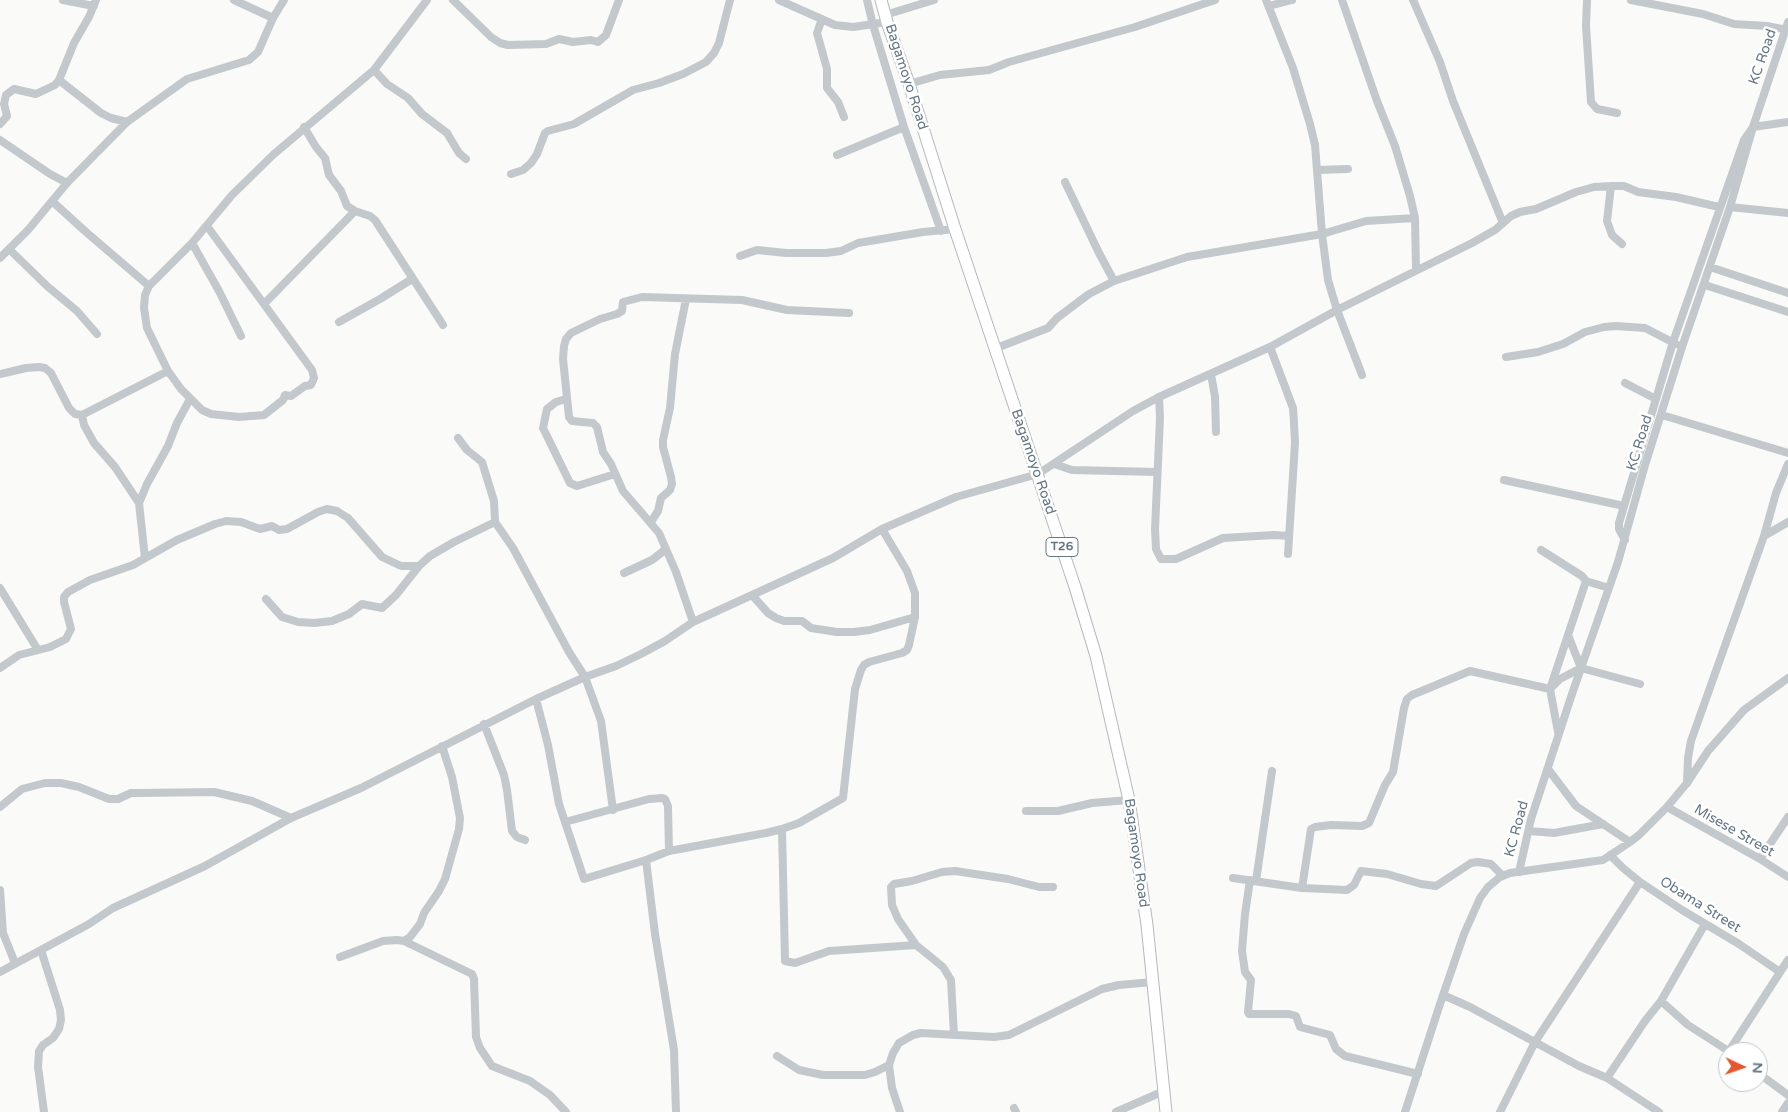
<!DOCTYPE html>
<style>
body{margin:0}
#map{position:relative;width:1788px;height:1112px;overflow:hidden;background:#fafaf8;font-family:"Varela Round",sans-serif}
canvas{display:block}
.north{position:absolute;left:1718px;top:1042px;width:50px;height:50px;box-sizing:border-box;background:#fff;border:1px solid #c1c8cd;border-radius:50%;rotate:93deg;font-size:14px;font-weight:700;line-height:20px;text-align:center;color:#657683}
.north::after{content:'';display:block;margin:auto;width:18px;height:22px;background:#e4572e;clip-path:polygon(50% 0,100% 100%,50% 72%,0 100%)}
</style>
<div id="map">
<canvas width="1788" height="1112"></canvas>
<div class="north">N</div>
</div>
<script>
const c = document.querySelector('canvas').getContext('2d');
c.lineJoin = 'round';
function shape(rows) {
  const path = new Path2D();
  for (const r of rows) {
    path.moveTo(r[0], r[1]);
    for (let i = 2; i < r.length; i += 2) path.lineTo(r[i], r[i + 1]);
  }
  return path;
}
function trace(path, color, width, dash) {
  c.strokeStyle = color;
  c.lineWidth = width;
  c.lineCap = dash ? 'butt' : 'round';
  c.setLineDash(dash || []);
  c.stroke(path);
}
function label(font, color, halo, rows, align = 'center') {
  c.font = font + ' "Varela Round",sans-serif';
  c.lineWidth = 5;
  c.setLineDash([]);
  c.textBaseline = 'middle';
  c.strokeStyle = halo;
  c.fillStyle = color;
  for (const [text, x, y, turn = 0] of rows) {
    c.save();
    c.translate(x, y);
    c.rotate((+turn || 0) * Math.PI / 180);
    c.textAlign = isNaN(turn) ? turn : align;
    if (halo) c.strokeText(text, 0, 0);
    c.fillText(text, 0, 0);
    c.restore();
  }
}
const minor = shape([
 [63,0,94,6],
 [234,0,273,18],
 [453,0,491,37,500,43,508,45,546,44,559,39,573,42,591,40,598,42,606,35,619,0],
 [779,0,835,25,853,27,887,22],
 [867,0,873,25,904,127,941,231],
 [1266,0,1293,68,1310,124,1315,145,1322,234,1328,280,1337,310,1362,375],
 [1342,0,1377,101,1395,146,1410,196,1415,218,1416,270],
 [1413,0,1440,62,1453,101,1503,223],
 [1587,0,1586,26,1591,102,1597,109,1617,113],
 [1631,0,1703,14,1734,24,1767,26,1788,30],
 [1269,6,1292,0],
 [885,15,934,0],
 [822,19,817,33,827,69,827,88,838,102,844,117],
 [374,70,387,84,408,98,422,114,447,133,459,153,466,159],
 [59,80,101,113,111,118,127,122],
 [909,84,940,75,989,70,1009,62,1135,27,1215,0],
 [0,124,7,116,4,104,6,95,14,89,36,94,55,85,59,80,74,43,89,17,96,0],
 [304,127,316,147,325,158,329,175,341,191,347,206,355,211,370,216,375,220,443,325],
 [0,140,50,174,67,183],
 [837,155,904,127],
 [1317,170,1348,169],
 [511,174,523,170,531,163,537,154,545,133,548,131,574,124,633,90,659,83,683,74,706,62,714,53,719,43,730,0],
 [1065,182,1099,253,1114,281],
 [1611,186,1607,221,1612,235,1622,244],
 [53,202,86,232,149,286],
 [1730,207,1788,213],
 [207,226,312,370,314,378,311,385,305,386,291,396,285,395,283,400,264,415,239,417,211,414,202,410,181,389,168,371,147,328,144,308,145,295,149,286,192,243,232,195,274,154,374,70,427,0],
 [192,243,219,291,241,336],
 [9,249,47,286,77,311,97,334],
 [740,256,757,250,786,253,826,253,841,251,858,243,923,232,955,229],
 [0,258,28,230,67,183,127,122,187,79,249,60,258,52,273,18,284,0],
 [1710,267,1788,293],
 [1705,285,1788,312],
 [264,304,355,211],
 [339,322,380,299,412,279],
 [1270,347,1293,408,1294,423,1295,443,1288,554],
 [994,349,1048,328,1057,318,1089,294,1114,281,1187,257,1322,234,1366,221,1415,218],
 [1506,357,1538,352,1563,344,1585,332,1604,327,1616,326,1645,328,1676,344],
 [0,374,26,368,39,367,45,368,51,373,69,408,75,414,82,415,168,371],
 [1211,374,1215,397,1216,432],
 [1625,383,1656,399],
 [1159,397,1160,418,1155,529,1156,549,1161,559,1176,559,1223,538,1274,535,1289,536],
 [566,399,556,402,547,409,543,428,570,483,577,486,615,474],
 [82,415,84,425,94,443,115,467,139,503],
 [1662,415,1788,453],
 [458,438,467,450,482,462,494,501,495,522,513,548,569,652,585,677,601,721,613,810],
 [1054,464,1072,470,1157,472],
 [1504,480,1624,506],
 [651,522,658,511,661,498,670,490,672,484,671,477,663,447,663,440,670,408,675,354,686,299],
 [1764,536,1788,522],
 [1625,540,1619,529,1619,523,1673,342,1744,140,1753,127,1788,122],
 [1541,550,1582,576,1586,581,1609,588],
 [145,558,139,503,147,484,168,446,177,423,190,399],
 [624,573,652,560,666,549],
 [0,588,38,650],
 [752,595,768,613,776,618,784,621,802,621,811,628,837,632,854,632,870,630,915,617],
 [266,599,282,617,298,622,314,623,332,621,349,614,362,604,382,608,396,595,419,566,430,556,454,542,495,522],
 [693,622,676,572,659,533,623,491,611,464,603,452,597,427,593,423,572,421,569,417,563,359,564,346,566,339,571,333,600,319,617,314,622,311,623,302,642,297,742,300,787,310,849,313],
 [1568,635,1581,668],
 [0,668,19,655,50,647,66,639,71,629,64,602,64,597,68,592,90,580,133,565,177,540,215,524,226,521,241,522,260,529,272,526,279,530,287,529,318,512,327,509,337,511,348,518,382,557,401,566,419,566],
 [536,699,548,745,559,804,584,879,646,860,669,851,766,833,782,829,799,823,843,798,855,689,861,670,864,665,869,662,902,653,907,650,909,645,915,617,915,593,907,571,882,529],
 [484,724,504,775,507,790,512,831,517,837,525,840],
 [1558,732,1550,689,1586,581],
 [1548,769,1576,806,1630,842],
 [1687,783,1688,758,1691,741,1764,536,1776,493,1788,464],
 [0,807,22,789,45,783,61,783,79,787,109,799,118,799,131,793,137,793,214,792,252,801,291,818],
 [1667,807,1760,859,1788,877],
 [1026,811,1058,811,1092,803,1129,800],
 [565,822,649,799,662,798,665,799,668,806,669,851],
 [782,829,785,961,795,963,829,951,916,945],
 [1529,831,1554,833,1603,824],
 [1610,855,1623,868,1640,882,1682,910,1739,944,1780,972],
 [1760,859,1788,817],
 [646,860,655,934,674,1050,676,1112],
 [1519,872,1531,819,1572,694,1618,562,1645,465,1682,347,1730,207,1753,127,1788,22],
 [1233,878,1302,888,1347,890,1354,885,1361,871,1387,874,1421,884,1436,886,1471,863,1478,862,1491,864,1503,876],
 [1250,880,1245,914,1242,951,1245,972,1251,980,1248,1012,1249,1014,1289,1014,1296,1016,1300,1027,1330,1035,1336,1049,1345,1056,1418,1074],
 [1256,881,1272,771],
 [1302,888,1311,829,1315,827,1331,825,1362,826,1369,823,1385,785,1393,772,1404,708,1407,699,1412,695,1470,671,1550,689,1560,679,1581,668,1640,684],
 [0,890,3,933,15,963],
 [404,941,472,974,474,979,476,1037,480,1048,492,1066,530,1081,550,1095,566,1112],
 [41,950,60,1010,61,1020,59,1029,53,1038,43,1045,39,1051,38,1067,44,1112],
 [340,957,383,941,397,940,404,941,410,937,420,924,424,913,439,891,445,879,459,829,460,818,452,777,442,746],
 [0,972,89,924,113,908,205,866,291,818,361,788,536,699,585,677,616,666,641,654,665,641,693,622,833,558,882,529,956,497,1038,474,1133,411,1159,397,1270,347,1337,310,1472,243,1495,230,1511,216,1520,212,1536,209,1576,192,1594,187,1611,186,1624,186,1638,192,1676,197,1719,207],
 [1443,995,1470,1007,1579,1066,1607,1078,1659,1112],
 [1661,1001,1688,1025,1730,1052],
 [954,1035,951,980,943,967,916,945,898,919,892,905,891,887,894,884,912,881,942,872,955,871,1008,879,1039,887,1053,887],
 [1729,1051,1788,960],
 [777,1056,799,1070,823,1075,865,1075,875,1072,889,1065],
 [1758,1073,1788,1095],
 [1607,1078,1645,1021,1661,1001,1705,924],
 [1014,1108,1016,1112],
 [900,1112,892,1088,889,1065,893,1053,899,1043,913,1035,921,1033,994,1037,1009,1035,1102,989,1119,985,1153,982],
 [1116,1112,1164,1091],
 [1405,1112,1440,1004,1464,934,1480,898,1488,887,1500,877,1510,873,1603,860,1630,842,1639,835,1667,807,1687,783,1708,751,1744,710,1788,678],
 [1500,1112,1535,1042,1640,882],
 [1782,1112,1788,1103]
]);
const highway = shape([
 [881,0,887,22,909,84,955,229,1075,587,1096,656,1129,800,1147,925,1166,1112]
]);
const shields = [
 [1062,547,32]
];
const shieldNames = [
 ["T26",1062,547]
];
const streetNames = [
 ["KC Road",1763,57,-71],
 ["Bagamoyo Road",906,77,72],
 ["KC Road",1640,443,-73],
 ["Bagamoyo Road",1033,462,71],
 ["KC Road",1517,829,-75],
 ["Misese Street",1734,831,30],
 ["Bagamoyo Road",1136,853,82],
 ["Obama Street",1700,905,32]
];
trace(highway, '#b4b9bd', 13);
trace(minor, '#c3c8cc', 8);
trace(highway, '#fff', 11);
for (const [x, y, w] of shields) {
  const box = new Path2D();
  box.roundRect(x - w / 2, y - 9.5, w, 19, 4);
  c.fillStyle = '#fff';
  c.fill(box);
  trace(box, '#657683', 1);
}
label('bold 12px', '#657683', null, shieldNames);
label('14px', '#657683', '#fff', streetNames);
</script>
